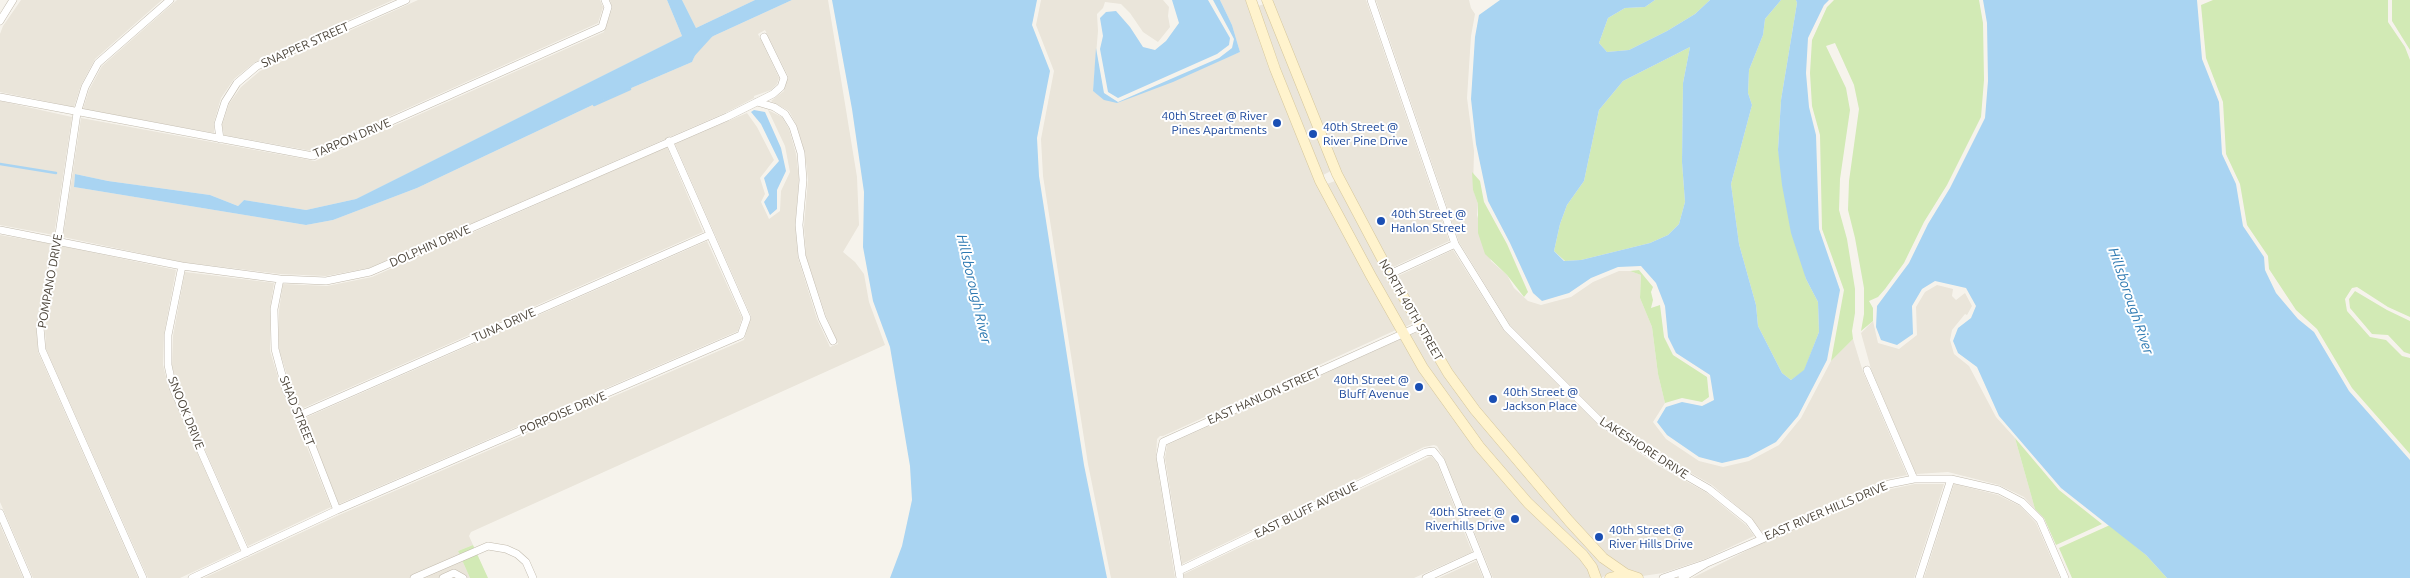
<!DOCTYPE html>
<style>
body{margin:0}
canvas{display:block;background:#f6f3ec}
</style>
<canvas width="2410" height="578"></canvas>
<script>
const c = document.querySelector('canvas').getContext('2d');
c.lineJoin = 'round';
function fillPath(path, color) {
  c.fillStyle = color;
  c.fill(path, 'evenodd');
}
function shape(rows) {
  const path = new Path2D();
  for (const r of rows) {
    path.moveTo(r[0], r[1]);
    for (let i = 2; i < r.length; i += 2) path.lineTo(r[i], r[i + 1]);
  }
  return path;
}
function trace(path, color, width, dash) {
  c.strokeStyle = color;
  c.lineWidth = width;
  c.lineCap = dash ? 'butt' : 'round';
  c.setLineDash(dash || []);
  c.stroke(path);
}
function label(font, color, halo, rows, align = 'center') {
  c.font = font + ' Ubuntu,sans-serif';
  c.lineWidth = 4;
  c.setLineDash([]);
  c.textBaseline = 'middle';
  c.strokeStyle = halo;
  c.fillStyle = color;
  for (const [text, x, y, turn = 0] of rows) {
    c.save();
    c.translate(x, y);
    c.rotate((+turn || 0) * Math.PI / 180);
    c.textAlign = isNaN(turn) ? turn : align;
    if (halo) c.strokeText(text, 0, 0);
    c.fillText(text, 0, 0);
    c.restore();
  }
}
const residential = shape([
 [21,0,162,0,95,59,81,85,74,107,0,92,0,34,3,26],
 [177,0,393,0,255,62,234,79,221,98,214,122,214,133,83,109,89,90,102,66],
 [418,0,600,0,603,7,598,23,312,151,224,135,222,125,229,104,241,87,260,71],
 [610,0,667,0,682,36,356,199,306,210,244,200,238,206,210,195,108,181,75,174,74,187,306,225,333,220,417,188,601,101,692,62,697,51,709,38,792,0,828,0,857,177,859,225,843,252,855,262,864,274,869,302,885,345,471,532,469,536,473,545,458,551,470,578,204,578,339,515,744,340,751,316,675,144,747,113,757,127,774,160,760,178,765,194,761,202,769,219,780,211,781,191,790,172,785,146,768,110,782,117,789,129,796,154,799,179,795,225,798,258,817,319,830,347,838,344,826,316,806,256,804,226,808,180,805,153,797,126,789,111,771,101,784,91,788,76,765,30,758,34,779,78,777,84,771,90,754,96,754,98,725,113,369,268,326,276,280,274,182,262,63,237,81,118,315,161,604,32,612,9],
 [682,0,755,0,696,28],
 [1041,0,1163,0,1169,7,1168,16,1170,27,1158,42,1143,32,1130,13,1121,4,1105,2,1103,8,1097,14,1098,31,1093,91,1117,103,1240,52,1232,25,1220,0,1246,0,1271,70,1396,330,1163,436,1160,436,1157,439,1156,458,1175,578,1111,578,1088,464,1043,176,1041,139,1054,71,1036,25],
 [1272,0,1366,0,1449,241,1391,268,1341,173],
 [1376,0,1469,0,1471,8,1475,14,1471,36,1467,98,1474,151,1473,189,1478,204,1477,215,1491,261,1507,275,1514,288,1528,301,1541,305,1571,297,1593,282,1619,271,1630,271,1641,275,1640,298,1652,327,1658,374,1665,403,1653,422,1666,439,1699,461,1723,467,1749,461,1779,445,1801,418,1831,361,1853,339,1863,372,1907,475,1887,479,1762,532,1751,518,1712,485,1661,456,1604,419,1510,325,1459,242],
 [1264,4,1331,171,1323,175,1280,67,1258,6],
 [0,101,72,117,54,235,0,225],
 [667,147,703,232,301,409,291,388,279,349,279,310,283,284,327,286,372,277],
 [1335,181,1388,280,1413,323,1405,327,1375,274,1327,184],
 [0,235,52,244,36,326,38,352,138,578,33,578,0,502],
 [707,241,742,318,738,331,339,504,305,418],
 [61,246,176,270,164,334,163,365,169,389,240,550,180,578,148,578,46,349,45,328],
 [1453,250,1504,331,1599,426,1657,465,1707,493,1746,525,1754,536,1705,559,1663,573,1643,576,1626,569,1607,555,1572,518,1478,407,1452,371,1396,277],
 [185,272,274,283,270,309,270,351,282,391,295,417,331,507,248,546,177,387,172,365,173,336],
 [1937,285,1953,289,1952,296,1956,300,1965,293,1972,306,1967,315,1965,314,1952,330,1950,340,1954,354,1969,366,1996,417,2015,438,2035,509,2024,497,1999,485,1948,472,1916,474,1871,369,1861,333,1873,321,1878,343,1899,349,1917,335,1916,307,1925,292],
 [1418,332,1444,376,1613,571,1601,578,1594,560,1531,499,1482,443,1427,365,1410,335],
 [1401,339,1420,371,1476,449,1588,566,1592,578,1493,578,1445,460,1437,446,1434,445,1424,447,1182,564,1165,458,1167,445],
 [1431,456,1437,463,1472,552,1414,578,1184,578,1184,574],
 [1915,484,1944,484,1914,578,1692,578,1760,544,1891,489],
 [1954,484,1998,495,2020,506,2036,523,2060,578,1924,578],
 [0,525,23,578,0,578],
 [1476,561,1483,578,1439,578]
]);
const green = shape([
 [1655,0,1710,0,1695,14,1667,31,1629,50,1607,52,1599,43,1608,18,1625,8,1645,7],
 [1781,0,1796,0,1797,3,1781,100,1778,150,1806,279,1818,302,1819,332,1804,371,1791,380,1782,373,1758,326,1756,305,1739,244,1731,184,1752,105,1748,93,1749,70,1763,35,1765,19],
 [1834,0,1979,0,1983,23,1984,80,1981,117,1947,185,1924,222,1904,263,1885,289,1878,297,1869,301,1873,308,1873,321,1861,331,1864,314,1864,288,1855,238,1848,210,1849,181,1859,109,1854,85,1835,43,1826,46,1846,88,1850,110,1840,179,1839,210,1847,239,1855,289,1855,313,1852,331,1853,339,1831,361,1844,290,1822,229,1820,135,1812,106,1810,73,1812,40,1827,7],
 [2213,0,2388,0,2388,22,2405,47,2410,60,2410,317,2388,307,2357,287,2352,288,2345,299,2347,311,2370,337,2386,340,2402,356,2410,358,2410,454,2352,388,2317,329,2296,310,2269,269,2268,256,2247,225,2240,184,2226,154,2223,102,2206,58,2201,5],
 [2392,0,2410,0,2410,50,2392,21],
 [1690,47,1683,83,1682,162,1685,202,1679,224,1668,235,1650,243,1581,260,1565,261,1554,251,1560,224,1567,205,1584,181,1599,110,1623,81],
 [1472,172,1480,181,1484,202,1507,244,1528,292,1524,297,1507,275,1485,254,1478,233,1478,204,1473,190],
 [1639,270,1653,287,1651,292,1653,300,1651,308,1660,305,1664,337,1673,355,1707,377,1709,397,1702,402,1682,398,1665,403,1658,374,1652,327,1640,298,1641,275,1630,271],
 [2355,291,2387,310,2410,321,2410,354,2404,352,2388,335,2372,334,2350,308,2349,299],
 [2015,438,2059,490,2102,524,2056,545,2044,518,2035,509],
 [2110,525,2146,555,2167,578,2072,578,2059,548],
 [473,545,488,578,470,578,458,551]
]);
const water = shape([
 [667,0,682,0,696,28,755,0,792,0,709,38,697,51,692,62,601,101,417,188,333,220,306,225,74,187,75,174,108,181,210,195,238,206,244,200,306,210,356,199,682,36],
 [832,0,1037,0,1032,25,1050,71,1037,138,1039,176,1084,465,1107,578,890,578,902,546,912,500,910,466,890,347,873,301,863,247,864,192,852,109],
 [1172,0,1208,0,1230,38,1229,45,1217,54,1118,98,1108,92,1100,49,1103,36,1100,18,1106,12,1116,11,1130,27,1143,47,1155,50,1166,41,1179,23],
 [1213,0,1220,0,1232,25,1240,52,1173,82,1117,103,1104,100,1093,91,1096,48,1104,93,1118,102,1219,58,1232,48,1234,39],
 [1500,0,1655,0,1645,7,1625,8,1608,18,1599,43,1607,52,1629,50,1667,31,1695,14,1710,0,1781,0,1765,19,1763,35,1749,70,1748,93,1752,105,1731,184,1739,244,1756,305,1758,326,1782,373,1791,380,1804,370,1819,332,1818,302,1806,279,1791,233,1782,185,1778,150,1781,100,1797,3,1796,0,1829,0,1824,5,1808,38,1806,73,1809,107,1816,135,1819,229,1840,290,1827,360,1798,416,1776,442,1748,457,1722,463,1699,457,1667,435,1657,422,1666,407,1682,402,1702,406,1714,400,1710,375,1676,353,1668,337,1665,306,1656,283,1641,266,1618,267,1591,278,1569,293,1542,301,1533,293,1510,243,1488,201,1476,144,1471,99,1475,37,1479,15],
 [1690,47,1683,83,1682,162,1685,202,1679,224,1668,235,1650,243,1581,260,1564,261,1554,251,1560,224,1567,205,1584,181,1599,110,1623,81],
 [1983,0,2197,0,2202,59,2219,102,2222,154,2236,184,2243,226,2264,257,2265,270,2276,293,2298,319,2314,332,2349,391,2410,460,2410,578,2167,578,2146,555,2061,488,1999,416,1977,367,1958,353,1953,341,1958,328,1971,318,1976,306,1966,288,1935,281,1922,289,1912,306,1913,334,1897,345,1881,340,1876,327,1877,306,1909,263,1928,224,1950,188,1985,118,1988,81,1987,23],
 [754,110,765,112,781,148,786,171,777,190,777,209,770,215,764,202,769,195,764,178,779,161,761,124,751,112]
]);
const stream = shape([
 [692,57,712,35],
 [594,105,630,89],
 [0,164,56,173]
]);
const street = shape([
 [1371,0,1455,244,1507,328,1602,423,1659,460,1709,489,1749,521,1761,538],
 [0,21,13,0],
 [0,97,313,156,602,27,608,7,605,0],
 [757,102,774,107,785,114,793,127,801,153,803,180,799,225,802,256,822,318,833,341],
 [220,139,218,124,225,102,237,83,257,66,406,0],
 [0,230,182,266,280,279,326,281,370,272,727,117,773,94,781,87,784,78,764,37],
 [182,266,168,335,168,365,173,388,246,553],
 [1390,274,1455,244],
 [280,279,274,309,275,349,286,390,300,415,337,510],
 [1867,370,1914,479],
 [300,415,709,235],
 [0,513,28,578],
 [1707,563,1889,484,1914,479,1951,479,1999,490,2022,502,2040,520,2065,578],
 [1179,571,1426,452,1433,451,1441,461,1488,578],
 [143,578,42,350,40,327,58,241,77,113,85,87,98,63,170,0],
 [192,578,337,510,741,335,747,318,669,141],
 [414,578,488,546,506,549,517,554,526,562,533,578],
 [443,578,454,573,463,578],
 [1180,578,1160,457,1163,442,1420,326],
 [1426,578,1478,554],
 [1663,578,1707,563,1682,578],
 [1919,578,1951,479]
]);
const secondary = shape([
 [1251,0,1275,69,1320,181,1371,276,1423,368,1479,446,1528,503,1583,555,1592,567,1596,578],
 [1267,0,1337,174,1390,274,1448,373,1475,410,1569,521,1603,558,1626,574],
 [1610,578,1626,574,1638,578]
]);
const markers = [
 [1277,123,5,"#1a4fb4"],
 [1313,134,5,"#1a4fb4"],
 [1381,221,5,"#1a4fb4"],
 [1419,387,5,"#1a4fb4"],
 [1493,399,5,"#1a4fb4"],
 [1515,519,5,"#1a4fb4"],
 [1599,537,5,"#1a4fb4"]
];
const streetNames = [
 ["SNAPPER STREET",305,45,-24],
 ["TARPON DRIVE",352,138,-23],
 ["DOLPHIN DRIVE",430,246,-24],
 ["POMPANO DRIVE",50,281,-80],
 ["NORTH 40TH STREET",1411,310,60],
 ["TUNA DRIVE",504,325,-24],
 ["EAST HANLON STREET",1264,396,-24],
 ["SHAD STREET",297,411,68],
 ["SNOOK DRIVE",186,413,68],
 ["PORPOISE DRIVE",563,413,-23],
 ["LAKESHORE DRIVE",1644,448,33],
 ["EAST BLUFF AVENUE",1306,510,-26],
 ["EAST RIVER HILLS DRIVE",1826,511,-23]
];
const transitNames = [
 ["40th Street @ River",1267,116,"right"],
 ["Pines Apartments",1267,130,"right"],
 ["40th Street @",1323,127],
 ["River Pine Drive",1323,141],
 ["40th Street @",1391,214],
 ["Hanlon Street",1391,228],
 ["40th Street @",1409,380,"right"],
 ["Bluff Avenue",1409,394,"right"],
 ["40th Street @",1503,392],
 ["Jackson Place",1503,406],
 ["40th Street @",1505,512,"right"],
 ["Riverhills Drive",1505,526,"right"],
 ["40th Street @",1609,530],
 ["River Hills Drive",1609,544]
];
const waterNames = [
 ["Hillsborough River",974,289,77],
 ["Hillsborough River",2131,301,71]
];
fillPath(residential, '#eae5da');
fillPath(green, '#d2eab5');
fillPath(water, '#a9d4f2');
trace(stream, '#a9d4f2', 2.5);
trace(street, '#c2bbae', 8);
trace(secondary, '#d6c79b', 11);
trace(street, '#fff', 7);
trace(secondary, '#fff3cd', 10);
for (const [x, y, r, color] of markers) {
  const dot = new Path2D();
  dot.arc(x, y, r, 0, 2 * Math.PI);
  c.fillStyle = color;
  c.fill(dot);
  trace(dot, '#fff', 2);
}
label('12px', '#4b4439', '#fff', streetNames);
label('12px', '#164399', '#fff', transitNames, 'left');
label('italic 14px', '#2e7ab2', '#fff', waterNames);
</script>
